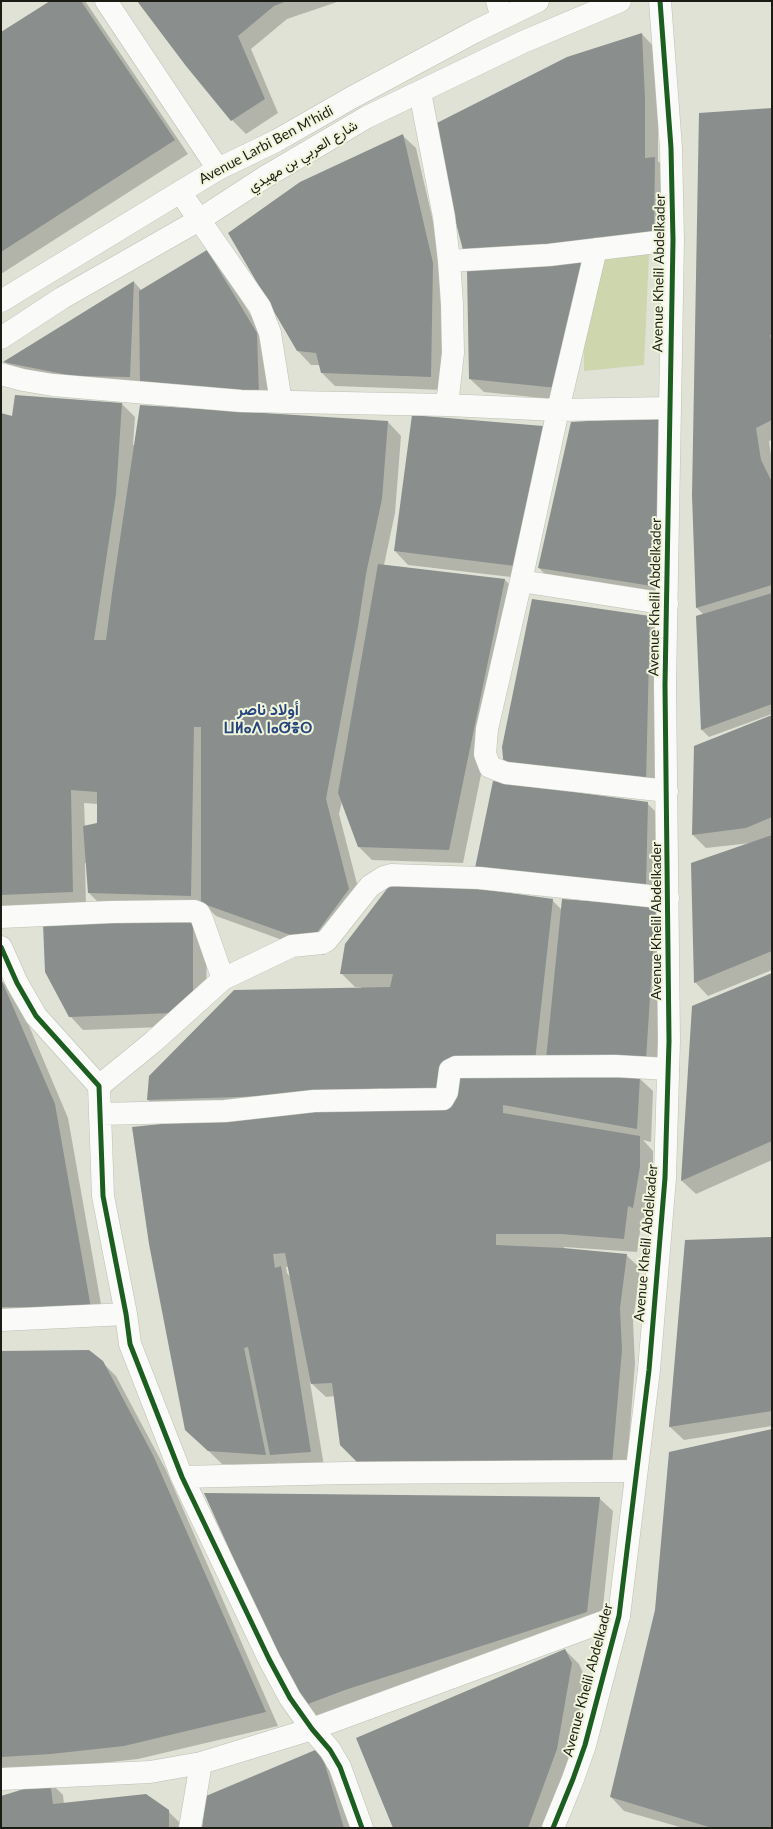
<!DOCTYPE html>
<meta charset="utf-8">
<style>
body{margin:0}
#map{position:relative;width:773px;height:1829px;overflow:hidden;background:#dfe2d5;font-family:Lato,sans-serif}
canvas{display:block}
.frame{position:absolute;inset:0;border:2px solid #1b1d14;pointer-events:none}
</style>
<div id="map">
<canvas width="773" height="1829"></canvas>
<div class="frame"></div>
</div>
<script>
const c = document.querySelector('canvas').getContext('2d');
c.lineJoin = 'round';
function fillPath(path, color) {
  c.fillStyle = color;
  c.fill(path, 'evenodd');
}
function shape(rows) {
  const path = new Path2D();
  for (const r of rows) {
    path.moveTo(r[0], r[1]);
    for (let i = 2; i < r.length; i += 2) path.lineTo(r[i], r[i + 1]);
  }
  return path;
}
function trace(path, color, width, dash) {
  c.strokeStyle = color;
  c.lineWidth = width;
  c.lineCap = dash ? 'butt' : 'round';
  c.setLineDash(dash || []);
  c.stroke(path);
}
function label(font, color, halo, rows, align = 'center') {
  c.font = font + ' Lato,Vazirmatn,"Noto Sans Tifinagh",sans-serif';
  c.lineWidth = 4;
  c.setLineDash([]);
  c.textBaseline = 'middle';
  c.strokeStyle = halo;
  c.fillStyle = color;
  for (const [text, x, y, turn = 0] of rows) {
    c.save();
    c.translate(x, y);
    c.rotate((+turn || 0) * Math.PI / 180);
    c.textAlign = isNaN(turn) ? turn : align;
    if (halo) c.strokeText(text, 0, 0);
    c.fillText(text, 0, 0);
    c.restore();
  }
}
const green = shape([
 [649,254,644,365,584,371,584,346,603,256]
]);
const shadow = shape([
 [52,1,85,1,188,154,1,274,1,34],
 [139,1,340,1,287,19,251,49,278,113,246,134,232,120],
 [642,34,655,48,658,113,658,161,668,171,667,248,585,258,571,401,484,392,470,379],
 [772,109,772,440,769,441,772,462,772,714,709,737,702,730,697,616,703,614,697,608,693,495],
 [402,135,416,148,446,277,444,390,335,386,322,373,320,365,311,365,298,351],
 [206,251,220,264,270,347,272,407,15,372,5,362,134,282,142,291],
 [122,404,135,417,133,445,135,445,388,422,401,436,395,513,384,565,505,580,518,593,463,863,372,860,359,847,342,801,339,814,362,903,324,955,216,916,204,904,103,907,89,893,87,863,85,863,86,906,1,908,1,414,13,417],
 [84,803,98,804,98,824,85,827],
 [542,427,556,441,528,579,408,565,395,551],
 [672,432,671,600,552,582,539,568],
 [649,617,663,631,659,795,518,782],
 [772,716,772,970,708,996,695,982,751,843,706,848,693,835],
 [647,803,661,817,659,900,490,881],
 [552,900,562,910,656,907,670,921,659,1073,639,1078,653,1091,651,1142,643,1140,653,1151,653,1181,646,1220,642,1218,637,1252,564,1247,564,1249,626,1255,640,1268,633,1322,635,1364,626,1478,335,1396,326,1397,310,1382,324,1466,285,1468,278,1462,279,1468,222,1464,186,1429,338,1107,162,1113,148,1100,361,989,361,987,355,987,341,973],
 [286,1267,289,1267,291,1278,287,1273],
 [193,919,207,933,206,1008,187,1026,83,1030,70,1016],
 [772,974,772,1160,696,1194,682,1181,693,1006],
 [1,980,16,995,68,1118,104,1321,1,1320],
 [772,1238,772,1426,684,1440,670,1427],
 [1,1352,102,1362,116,1376,166,1470,278,1726,138,1759,65,1767,1,1771],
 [772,1430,772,1828,683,1828,624,1811,611,1797],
 [599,1498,613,1511,601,1626,315,1720,301,1706],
 [565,1650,579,1664,585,1677,571,1763,547,1828,394,1828],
 [320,1750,334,1763,352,1828,203,1828],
 [50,1782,63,1795,64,1804,168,1811,182,1825,182,1828,1,1828,1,1797]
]);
const building = shape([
 [50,1,81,1,175,140,1,252,1,32],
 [137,1,287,1,274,6,238,36,265,99,231,121,186,66],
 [642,33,645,99,645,158,655,157,654,235,464,254,431,126,567,57],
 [772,108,772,335,770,335,772,344,772,420,756,428,761,460,772,482,772,585,696,608,692,495,699,113],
 [403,134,433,263,431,377,321,373,316,353,297,351,228,233,300,182],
 [207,250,257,333,259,394,140,389,139,291],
 [586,257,557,388,469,379,467,270],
 [134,281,130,377,73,376,3,362],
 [15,395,122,403,116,494,94,640,106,640,113,586,140,405,388,421,382,499,366,574,358,627,326,799,349,889,310,942,201,903,201,727,194,727,191,896,88,893,83,826,97,823,97,792,71,790,73,892,1,895,1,413,12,416],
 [412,415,543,426,515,566,394,551],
 [659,417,658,587,538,568,571,422],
 [378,564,505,579,449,850,358,847,338,793],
 [772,593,772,704,701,730,696,616],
 [532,599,650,616,646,782,504,769,502,747],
 [772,715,772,817,746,828,692,835,694,746],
 [493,781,648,802,646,887,475,868],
 [772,835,772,951,694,983,691,863],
 [396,877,553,899,535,1061,447,1060,444,1094,383,1098,383,1088,267,1096,147,1100,149,1076,234,990,390,987,393,974,340,974,345,944],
 [562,899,656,906,646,1059,546,1059],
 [193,918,193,995,173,1013,69,1017,45,972,43,923],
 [772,973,772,1141,681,1181,692,1006],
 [1,979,55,1104,91,1308,1,1307],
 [453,1074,640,1077,637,1129,503,1105,503,1113,640,1136,640,1167,633,1208,628,1206,624,1239,561,1234,496,1234,496,1245,563,1248,627,1254,620,1308,622,1350,612,1465,357,1462,340,1445,332,1383,311,1384,285,1253,273,1254,275,1268,281,1266,311,1452,270,1455,248,1347,244,1348,266,1455,208,1451,185,1430,149,1244,132,1127,285,1111,422,1108],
 [772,1237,772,1411,669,1427,685,1240],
 [89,1350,103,1361,153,1455,266,1712,124,1746,51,1754,1,1757,1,1351],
 [772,1429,772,1828,712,1828,610,1797,655,1610,669,1452],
 [204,1493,600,1497,587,1612,345,1690,300,1707],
 [565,1649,572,1663,557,1749,528,1828,393,1828,356,1738],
 [320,1748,344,1828,202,1828,206,1796],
 [50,1781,53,1804,146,1794,169,1810,169,1828,1,1828,1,1796]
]);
const minor = shape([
 [106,1,218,169],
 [497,1,502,18],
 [420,92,444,217,449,261,452,304,453,353,447,405],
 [180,192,260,307,270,333,281,402],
 [596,249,558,410,521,581,667,604],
 [449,261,549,255,673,240],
 [1,374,23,380,53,385,241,401,447,405,558,410,669,408],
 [521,581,487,729,485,754,490,767,506,773,667,791],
 [1,917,111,912,194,911,199,913,202,919,223,979],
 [1,947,17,983,36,1016,99,1086,103,1196,126,1314,130,1344,182,1477,269,1659,290,1698,312,1729,330,1750,340,1767,362,1828],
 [99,1086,153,1042,223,979,292,946,322,943,327,940,370,886,384,877,391,875,479,878,668,898],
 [101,1114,225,1111,314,1101,443,1099,447,1092,450,1070,456,1067,615,1066,668,1069],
 [1,1320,126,1314],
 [182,1477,346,1473,636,1471],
 [1,1779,150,1772,201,1763,312,1729,619,1616],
 [190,1828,201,1763]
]);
const tertiary = shape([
 [553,1828,573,1779,585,1745,619,1616,649,1370,665,1178,669,1041,665,685,673,240,671,148,660,1]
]);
const secondary = shape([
 [1,301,218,169,276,141,351,98,476,31,538,1],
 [1,338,62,298,199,220,265,177,367,117,523,42,620,1]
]);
const cycleway = shape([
 [1,947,17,983,36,1016,99,1086,103,1196,126,1314,130,1344,182,1477,269,1659,290,1698,312,1729,330,1750,340,1767,362,1828],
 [553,1828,573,1779,585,1745,619,1616,649,1370,665,1178,669,1041,665,685,673,240,671,148,660,1]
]);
const streetNames = [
 ["Avenue Larbi Ben M'hidi",266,145,-28],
 ["شارع العربي بن مهيدي",303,156,-31],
 ["Avenue Khelil Abdelkader",659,273,-89],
 ["Avenue Khelil Abdelkader",655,597,-89],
 ["Avenue Khelil Abdelkader",656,921,-90],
 ["Avenue Khelil Abdelkader",646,1243,-85],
 ["Avenue Khelil Abdelkader",588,1680,-75]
];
const quarterNames = [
 ["أولاد ناصر",268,710],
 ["ⵡⵍⴰⴷ ⵏⴰⵚⴻⵔ",268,728]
];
fillPath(green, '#ced6ad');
fillPath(shadow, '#0003');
fillPath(building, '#8a8e8c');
trace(minor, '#bcbfb4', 23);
trace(tertiary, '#bcbfb4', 23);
trace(secondary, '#bcbfb4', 23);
trace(minor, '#fafbf9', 22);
trace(tertiary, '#fafbf9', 22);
trace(secondary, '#fafbf9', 22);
trace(cycleway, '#1b5e20', 5);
label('14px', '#1b1d14', '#f0f5dc', streetNames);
label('bold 16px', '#28467d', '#f0f5dc', quarterNames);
</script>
